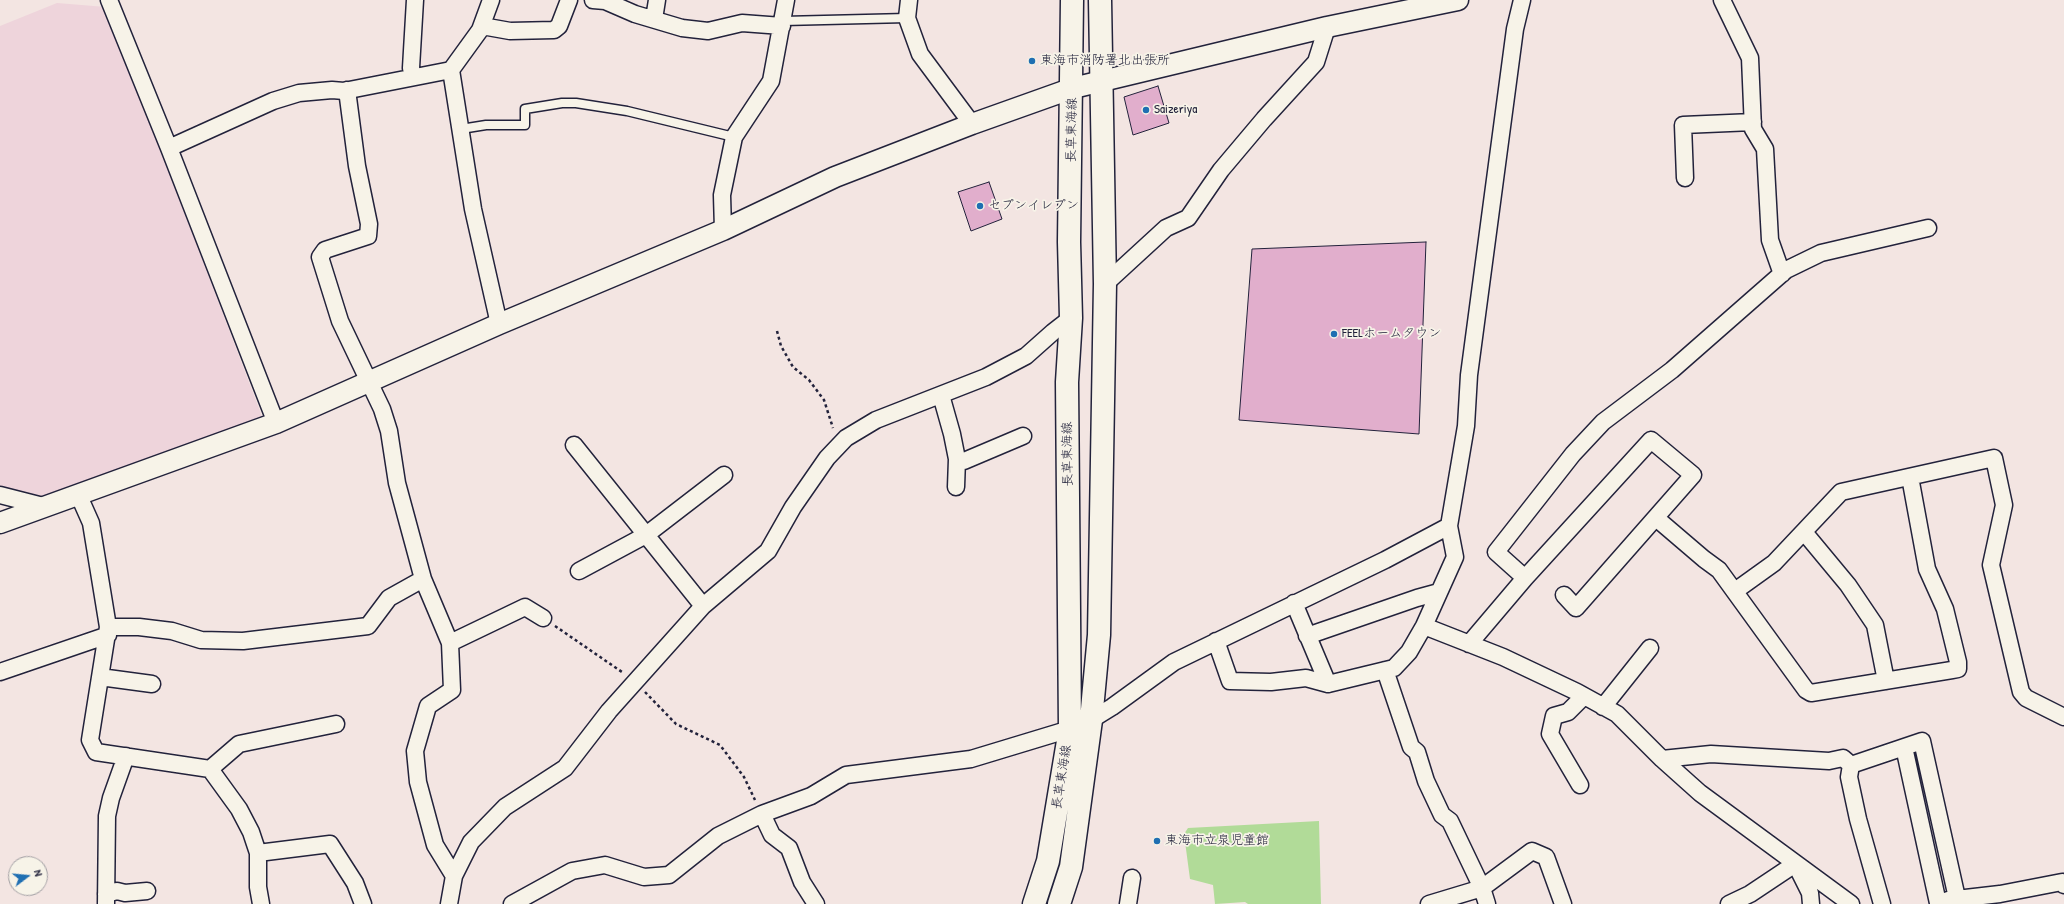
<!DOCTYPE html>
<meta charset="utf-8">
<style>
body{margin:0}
#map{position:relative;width:2064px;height:904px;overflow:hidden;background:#f3e5e2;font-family:"Patrick Hand",sans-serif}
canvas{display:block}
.north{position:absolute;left:8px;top:856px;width:40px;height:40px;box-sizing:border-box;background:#f7f3e8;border:1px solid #a29fa3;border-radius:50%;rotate:74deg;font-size:11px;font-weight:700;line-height:16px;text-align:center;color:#22223b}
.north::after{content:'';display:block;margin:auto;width:14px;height:18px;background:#1f6fb2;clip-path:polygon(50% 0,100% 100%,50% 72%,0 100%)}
</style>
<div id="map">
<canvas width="2064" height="904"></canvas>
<div class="north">N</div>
</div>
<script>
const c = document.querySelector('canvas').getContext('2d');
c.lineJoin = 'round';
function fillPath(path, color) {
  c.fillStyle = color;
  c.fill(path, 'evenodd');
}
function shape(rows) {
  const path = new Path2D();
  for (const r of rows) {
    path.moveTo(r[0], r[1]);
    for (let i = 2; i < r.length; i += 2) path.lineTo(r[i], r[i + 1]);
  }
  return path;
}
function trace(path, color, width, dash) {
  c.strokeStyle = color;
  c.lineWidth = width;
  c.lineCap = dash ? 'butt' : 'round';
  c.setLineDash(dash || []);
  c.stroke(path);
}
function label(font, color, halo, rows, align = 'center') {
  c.font = font + ' "Patrick Hand","Klee One",sans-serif';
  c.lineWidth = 3.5;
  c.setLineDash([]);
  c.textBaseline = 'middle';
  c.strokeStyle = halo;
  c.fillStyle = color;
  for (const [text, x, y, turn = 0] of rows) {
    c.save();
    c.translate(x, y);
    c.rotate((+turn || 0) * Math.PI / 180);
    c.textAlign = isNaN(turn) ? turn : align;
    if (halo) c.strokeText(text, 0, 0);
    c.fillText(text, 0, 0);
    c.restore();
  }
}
const built = shape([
 [57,3,106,7,263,419,47,500,0,492,0,26]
]);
const green = shape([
 [1319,821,1321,904,1248,904,1245,902,1215,904,1213,885,1190,879,1184,834,1188,828]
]);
const building = shape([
 [1158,86,1169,123,1133,135,1124,97,1158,86],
 [989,182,1002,219,971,231,958,192,989,182],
 [1426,242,1419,434,1239,420,1252,249,1426,242]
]);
const path = shape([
 [777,331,781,346,793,367,809,380,824,400,833,428],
 [555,626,622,672],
 [645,692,676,724,720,745,744,777,755,800]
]);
const service = shape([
 [783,21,907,18],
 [461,129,486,125,525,125,525,109,562,103,576,103,627,111,734,137]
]);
const minor = shape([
 [109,0,169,148,276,423],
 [491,0,480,30,451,70,473,209,499,324],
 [593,0,605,1,635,14,682,28,708,31,742,23,782,26],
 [909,0,907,18,920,54,972,124],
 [1722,0,1750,58,1753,129,1765,149,1770,240,1782,274],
 [654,19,657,0],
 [482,26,510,31,554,30,559,26,569,0],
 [413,77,411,68,415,0],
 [347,90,357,166,369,224,368,236,325,250,320,257,340,321,382,409,389,431,397,483,423,579,450,643,452,690,428,706,415,751,418,782,435,845,454,876],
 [169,148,273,101,299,93,332,90,344,91,451,70],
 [1685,178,1683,125,1753,122],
 [723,230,722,195,734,137,771,81,786,0],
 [1105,284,1166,228,1188,218,1221,170,1264,119,1316,62,1327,27],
 [941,395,952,434,957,459,956,487],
 [574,445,703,606],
 [957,459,964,461,1023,436],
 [0,495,47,507],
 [79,496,91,523,108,627,90,740,96,752,210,769,239,809,251,832,258,853,330,844,355,883,363,904],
 [1656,518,1704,559,1719,570,1806,690,1811,693,1952,670,1958,669,1958,662,1945,609,1927,569,1910,477],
 [1804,532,1848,585,1875,625,1886,681],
 [579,571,646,535,724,475],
 [1525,578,1496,552,1573,454,1603,422,1672,370,1786,270,1821,253,1928,228],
 [1735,591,1774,563,1841,492,1994,458,2004,505,1991,565,2021,692,2026,698,2064,717],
 [1294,603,1328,684],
 [1424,626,1503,657,1577,692,1617,714,1662,759,1700,793,1851,904],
 [108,627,139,627,172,631,201,640,243,641,368,626,389,598,423,579],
 [1307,636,1417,598,1439,592],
 [1216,641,1230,681,1271,682,1306,678,1328,684,1394,668,1409,652,1424,626,1455,557,1449,526,1466,426,1469,375,1515,29,1522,0],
 [450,643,525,607,543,618],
 [1469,644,1525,578,1651,440,1693,475,1576,608,1564,595],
 [1385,670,1411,747,1417,752,1426,781,1442,815,1450,821,1482,888,1487,904],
 [0,672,108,635],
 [100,677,152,684],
 [1603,707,1650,648],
 [1904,747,1938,903],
 [1662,759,1711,754,1829,761,1843,758,1851,765],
 [1851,765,1922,741,1957,898],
 [1851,765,1849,777,1858,819,1882,904],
 [210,769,239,744,336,724],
 [1580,785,1550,734,1554,716,1568,712,1584,696],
 [762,814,772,835,789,848,802,882,816,904],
 [258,853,258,887,261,904],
 [1796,865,1810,893,1811,904],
 [106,894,117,891,125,893,147,891],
 [1948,900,2000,894,2062,882,2064,885],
 [106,904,107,816,111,798,126,756],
 [449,904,454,876,471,842,505,807,565,768,609,711,703,606,768,551,793,507,827,458,846,438,876,420,986,377,1026,356,1053,332,1071,318],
 [512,904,572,871,605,865,644,877,669,875,718,836,762,814,811,796,846,775,971,759,1070,729,1091,720,1112,707,1174,662,1385,560,1449,526],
 [1128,904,1132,878],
 [1429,904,1482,888,1532,851,1546,857,1563,904],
 [1729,904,1750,894,1795,864]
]);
const tertiary = shape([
 [0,523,276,423,499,324,723,230,835,177,972,124,1073,88,1327,27,1458,0]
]);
const secondary = shape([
 [1034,904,1048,861,1070,729,1067,382,1071,318,1069,242,1072,0],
 [1059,904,1071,867,1091,720,1099,635,1105,284,1100,0]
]);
const markers = [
 [1032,61,4,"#1f6fb2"],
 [1146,110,4,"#1f6fb2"],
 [980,206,4,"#1f6fb2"],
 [1334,334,4,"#1f6fb2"],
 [1157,841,4,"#1f6fb2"]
];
const poiNames = [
 ["東海市消防署北出張所",1040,61],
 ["Saizeriya",1154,110],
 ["セブンイレブン",988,206],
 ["FEELホームタウン",1342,334],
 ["東海市立泉児童館",1165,841]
];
const streetNames = [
 ["長草東海線",1072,130,-89],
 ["長草東海線",1068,454,-91],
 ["長草東海線",1062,777,-81]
];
fillPath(built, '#eed4db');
fillPath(green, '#b1db98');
fillPath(building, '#e1aecc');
trace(building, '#22223b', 1);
trace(service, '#22223b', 11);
trace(minor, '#22223b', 19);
trace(tertiary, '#22223b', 23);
trace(secondary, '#22223b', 25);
trace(path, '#22223b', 2.5, [3, 3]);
trace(service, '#f7f3e8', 8);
trace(minor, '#f7f3e8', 16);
trace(tertiary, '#f7f3e8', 20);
trace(secondary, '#f7f3e8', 22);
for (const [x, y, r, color] of markers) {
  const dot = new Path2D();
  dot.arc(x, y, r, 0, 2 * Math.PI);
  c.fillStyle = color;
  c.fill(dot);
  trace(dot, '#f7f3e8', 1.5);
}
label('13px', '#22223b', '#f7f3e8', poiNames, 'left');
label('13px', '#22223b', '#f7f3e8', streetNames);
</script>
